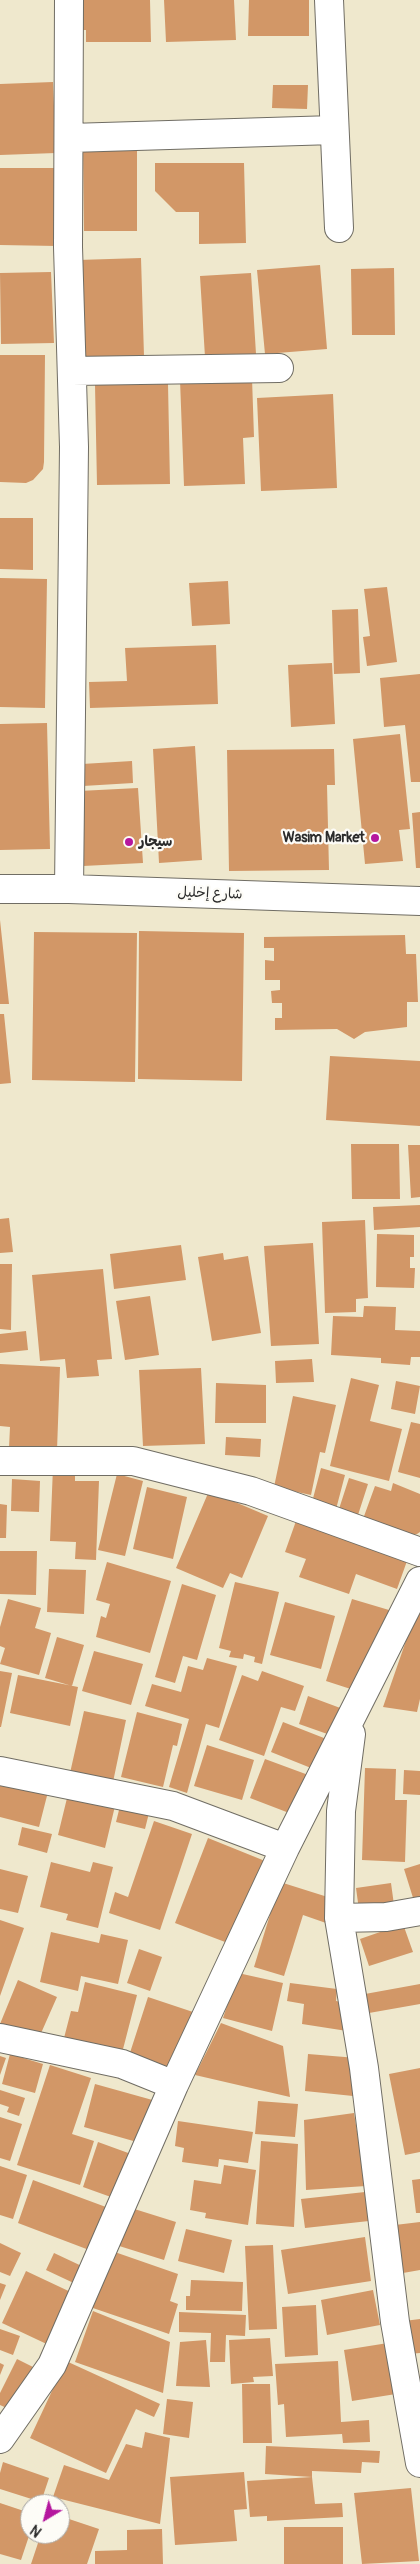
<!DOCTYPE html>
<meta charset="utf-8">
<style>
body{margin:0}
#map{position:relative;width:420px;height:2564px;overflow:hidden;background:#efe8cd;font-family:Pangolin,sans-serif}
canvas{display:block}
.north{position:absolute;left:20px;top:2494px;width:50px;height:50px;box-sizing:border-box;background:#fdfcf7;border:1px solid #a9a8a5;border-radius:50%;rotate:217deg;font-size:14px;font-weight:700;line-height:20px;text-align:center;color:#2b2b2b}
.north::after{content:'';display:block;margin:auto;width:18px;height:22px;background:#b5179e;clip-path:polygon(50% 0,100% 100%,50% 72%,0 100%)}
</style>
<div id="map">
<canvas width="420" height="2564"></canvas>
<div class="north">N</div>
</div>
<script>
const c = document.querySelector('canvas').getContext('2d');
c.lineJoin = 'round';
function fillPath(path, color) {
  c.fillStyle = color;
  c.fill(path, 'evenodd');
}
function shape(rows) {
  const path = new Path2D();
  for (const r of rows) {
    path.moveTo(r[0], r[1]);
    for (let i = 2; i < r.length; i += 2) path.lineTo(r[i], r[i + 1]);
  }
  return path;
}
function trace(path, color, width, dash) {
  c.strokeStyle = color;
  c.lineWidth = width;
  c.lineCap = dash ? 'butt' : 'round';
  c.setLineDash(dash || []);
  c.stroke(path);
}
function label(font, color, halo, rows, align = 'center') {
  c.font = font + ' Pangolin,"Playpen Sans Arabic",sans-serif';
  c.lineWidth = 4.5;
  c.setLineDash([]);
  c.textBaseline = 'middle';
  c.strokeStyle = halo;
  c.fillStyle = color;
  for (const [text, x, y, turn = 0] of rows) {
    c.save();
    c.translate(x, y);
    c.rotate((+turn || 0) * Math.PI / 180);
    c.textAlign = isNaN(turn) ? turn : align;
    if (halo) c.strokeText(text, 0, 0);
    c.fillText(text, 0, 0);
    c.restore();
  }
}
const building = shape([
 [80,0,150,0,151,42,86,42,86,30,81,30],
 [164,0,234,0,236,40,166,42],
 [249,0,309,0,309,36,248,36],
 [53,82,56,153,0,155,0,84],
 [273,85,308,85,307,109,272,108],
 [83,149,137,149,137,231,84,231],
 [155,163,244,163,246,243,199,244,199,212,176,212,155,191],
 [0,168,57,168,57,246,0,245],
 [141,258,144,356,81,358,78,260],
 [320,265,327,349,265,354,257,270],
 [394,268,395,335,352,335,351,269],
 [51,272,54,343,1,344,0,273],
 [251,273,256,354,205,357,200,276],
 [0,355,45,355,44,462,43,469,33,480,26,483,0,482],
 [252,378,254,437,243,438,245,484,184,486,180,380],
 [168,384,170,484,97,485,95,385],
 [333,394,337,488,261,491,257,398],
 [0,518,33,518,33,570,0,569],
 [0,578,47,579,45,708,0,707],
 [228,581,230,624,192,626,189,583],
 [387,587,397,662,367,666,363,637,370,636,364,589],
 [358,609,360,673,334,674,332,610],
 [216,645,218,704,90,708,89,682,127,681,125,648],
 [332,663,335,724,291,727,288,665],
 [420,674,420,782,411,782,405,725,384,727,380,678],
 [47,723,50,849,0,850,0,724],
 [400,734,410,829,399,830,403,861,365,864,353,739],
 [195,746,202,860,159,863,153,749],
 [334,749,335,785,327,785,329,870,229,871,227,750],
 [132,761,133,783,83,786,82,764],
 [138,788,143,863,83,866,79,791],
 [420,812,420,868,416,868,412,813],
 [0,920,9,1004,0,1004],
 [139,931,244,933,242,1081,138,1079],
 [34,932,137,933,135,1082,32,1080],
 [405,935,406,954,416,954,418,1002,407,1002,407,1027,365,1032,354,1039,337,1029,275,1030,275,1018,282,1018,282,1003,272,1003,271,991,280,990,280,980,265,980,265,960,274,961,274,948,264,948,264,937],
 [0,1014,4,1014,11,1083,0,1084],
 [330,1056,420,1061,420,1126,326,1120],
 [351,1144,399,1144,400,1199,352,1199],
 [408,1145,420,1145,420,1197,411,1198],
 [420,1205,420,1227,374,1230,373,1207],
 [9,1218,13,1252,0,1253,0,1219],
 [365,1220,368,1298,356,1299,356,1312,325,1313,322,1222],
 [377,1234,414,1235,414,1257,410,1257,410,1268,415,1268,414,1288,376,1287],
 [313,1243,319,1344,271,1346,264,1246],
 [181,1245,186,1280,114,1289,110,1254],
 [223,1253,224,1260,248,1256,261,1333,212,1341,198,1257],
 [0,1264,12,1264,11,1330,0,1329],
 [103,1269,112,1359,97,1360,99,1376,67,1378,65,1359,40,1361,32,1275],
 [150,1296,159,1355,125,1360,116,1301],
 [364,1306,396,1307,395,1330,420,1331,420,1357,411,1357,410,1365,381,1363,381,1358,331,1355,333,1316,363,1317],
 [26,1331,28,1350,0,1353,0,1334],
 [312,1359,314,1382,276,1383,275,1361],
 [0,1364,60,1367,57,1450,9,1448,10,1427,0,1426],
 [201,1368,205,1444,143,1446,139,1370],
 [351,1378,379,1385,370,1421,402,1429,389,1481,330,1466],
 [396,1381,420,1386,415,1414,391,1409],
 [216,1383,266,1385,266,1423,215,1423],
 [293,1396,336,1405,325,1453,320,1452,311,1495,274,1487],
 [411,1422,420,1424,420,1478,398,1472],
 [226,1437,261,1439,260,1457,225,1455],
 [53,1467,75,1468,75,1481,99,1481,96,1560,75,1559,76,1542,50,1541],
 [321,1468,345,1475,335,1513,311,1506],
 [117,1474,143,1481,125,1556,98,1550],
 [349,1478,368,1484,358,1515,339,1509],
 [12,1479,40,1481,39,1512,11,1511],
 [393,1483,420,1494,420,1532,417,1534,409,1536,363,1519,375,1486,391,1491],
 [147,1487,187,1497,173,1559,133,1549],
 [209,1491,268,1516,242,1578,230,1573,223,1588,176,1568],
 [0,1504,7,1505,6,1538,0,1538],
 [296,1521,407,1561,397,1589,356,1574,349,1594,299,1577,306,1559,285,1552],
 [0,1551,37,1551,36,1595,0,1594],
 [107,1562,171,1581,150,1653,96,1637,101,1616,106,1618,110,1604,96,1600],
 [49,1569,86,1570,84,1614,47,1612],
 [235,1582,279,1592,262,1664,254,1662,255,1657,244,1654,243,1659,229,1657,231,1651,219,1648],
 [182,1584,216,1595,197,1660,183,1656,175,1683,155,1677],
 [8,1599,41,1608,35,1628,51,1633,39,1675,0,1664,5,1648,0,1646,0,1627],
 [352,1599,389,1610,363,1693,326,1681],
 [285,1602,335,1616,321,1669,270,1655],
 [416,1612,420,1613,420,1699,417,1712,383,1707],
 [57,1637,84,1645,72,1686,45,1678],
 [94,1651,143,1664,131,1705,82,1691],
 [207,1658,237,1666,219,1728,206,1724,187,1793,169,1787,189,1719,145,1706,152,1684,181,1692,188,1666,203,1670],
 [0,1671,12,1673,1,1727,0,1727],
 [262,1671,304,1686,295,1711,281,1707,264,1756,219,1740,242,1675,258,1681],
 [18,1675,78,1687,70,1726,10,1713],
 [308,1696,343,1709,333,1736,299,1724],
 [84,1711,126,1720,113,1782,70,1773],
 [137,1712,182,1724,177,1746,173,1745,163,1787,121,1777],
 [283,1722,329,1740,316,1770,271,1752],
 [207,1745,254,1760,242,1800,194,1786],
 [265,1759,311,1776,297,1816,250,1798],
 [365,1768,396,1769,395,1800,407,1800,405,1862,362,1860],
 [404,1770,420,1771,420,1795,403,1794],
 [0,1776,49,1788,39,1827,0,1817],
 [68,1794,115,1806,105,1848,58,1835],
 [121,1802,150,1809,145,1829,116,1822],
 [154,1821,192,1834,160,1930,109,1913,115,1892,128,1897],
 [22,1827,52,1834,47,1853,18,1845],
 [208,1838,265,1861,233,1945,175,1923],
 [51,1862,90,1872,93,1862,113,1867,98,1928,66,1920,68,1914,40,1907],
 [420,1864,420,1899,414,1901,404,1869],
 [0,1869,28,1876,18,1913,0,1909],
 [280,1882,334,1899,326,1923,303,1915,284,1976,254,1967],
 [391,1883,394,1905,359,1910,356,1888],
 [0,1920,24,1928,0,1996],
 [403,1924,413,1952,369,1966,360,1939],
 [51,1932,99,1943,101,1934,128,1940,118,1984,81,1976,78,1991,40,1982],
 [139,1949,162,1957,150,1991,127,1983],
 [238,1973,283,1983,272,2031,223,2018],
 [18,1980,57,1997,38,2040,0,2024],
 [85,1982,137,1995,122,2053,64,2038,71,2011,78,2012],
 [290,1983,337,1989,336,2001,351,2004,347,2031,302,2024,304,2004,287,2001],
 [420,1984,420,2004,369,2013,365,1994],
 [148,1997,202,2015,179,2063,160,2073,127,2062],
 [221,2023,283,2046,290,2097,195,2075],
 [10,2054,43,2064,35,2093,2,2084],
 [308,2054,357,2058,353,2096,305,2091],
 [0,2056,6,2058,0,2075],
 [50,2065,91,2078,72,2134,94,2141,80,2185,17,2165],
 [420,2068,420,2152,405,2155,389,2074],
 [95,2084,156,2101,144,2144,84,2127],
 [0,2090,25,2098,19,2116,7,2112,9,2107,0,2104],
 [258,2101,298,2104,295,2137,255,2134],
 [354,2113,366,2186,306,2190,304,2120],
 [0,2117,22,2124,10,2161,0,2158],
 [178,2121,253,2132,248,2163,219,2159,218,2167,182,2162,184,2148,175,2146],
 [261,2141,298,2144,294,2227,256,2224],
 [98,2142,131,2154,122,2201,83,2187],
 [224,2165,256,2170,248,2225,205,2218,206,2213,190,2210,194,2180,221,2184],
 [0,2166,27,2175,13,2219,0,2215],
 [420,2179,420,2213,416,2213,412,2180],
 [33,2180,114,2210,97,2253,18,2223],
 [365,2192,369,2221,305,2228,301,2199],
 [128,2207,176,2222,164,2260,116,2245],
 [420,2222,420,2270,403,2273,395,2225],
 [186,2229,232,2240,224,2273,178,2261],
 [365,2237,371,2281,288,2294,281,2250],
 [0,2243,21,2253,10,2276,0,2272],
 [273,2245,277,2329,249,2330,245,2246],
 [109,2250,178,2274,170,2301,178,2304,169,2334,90,2307],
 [54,2253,88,2269,80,2286,46,2270],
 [26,2271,77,2295,53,2347,2,2323],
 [191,2280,243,2282,242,2311,186,2310,186,2296,190,2296],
 [0,2283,6,2285,0,2300],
 [373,2290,380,2325,327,2335,321,2300],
 [316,2305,318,2355,285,2357,282,2307],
 [93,2311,170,2342,163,2393,75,2362],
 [179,2312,246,2315,245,2336,226,2335,225,2362,210,2362,211,2333,179,2332],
 [420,2319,420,2353,408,2354,404,2321],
 [0,2329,20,2336,13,2355,0,2350],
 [270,2338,273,2376,253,2377,254,2382,231,2384,229,2340],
 [206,2340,210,2387,176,2386,180,2342],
 [388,2343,396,2394,352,2401,344,2350],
 [17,2359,33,2367,11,2410,0,2405,0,2393],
 [66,2361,160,2404,154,2417,136,2409,106,2473,30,2438],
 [338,2361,341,2422,369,2420,370,2442,343,2443,342,2434,286,2437,284,2404,278,2405,275,2364],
 [0,2363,4,2365,0,2375],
 [242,2384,270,2384,272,2443,243,2443],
 [167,2399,193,2402,189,2438,163,2434],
 [145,2432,170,2438,160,2524,53,2497,64,2465,109,2480,126,2444,142,2448],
 [266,2446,380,2451,379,2463,362,2462,361,2473,312,2471,312,2477,265,2474],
 [3,2462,49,2478,41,2502,0,2489,0,2473],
 [244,2472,247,2509,234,2510,237,2541,175,2545,170,2477],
 [312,2477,315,2504,342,2503,343,2517,267,2521,267,2516,250,2517,247,2481],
 [411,2488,419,2561,362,2564,354,2493],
 [0,2503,30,2513,30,2533,21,2560,0,2554],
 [60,2516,99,2529,87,2564,31,2564,41,2534,60,2534],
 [284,2527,343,2527,343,2564,284,2564],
 [162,2529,163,2564,95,2564,95,2551,127,2550,127,2530]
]);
const minor = shape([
 [329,0,339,228],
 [70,138,334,130],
 [72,371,279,368],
 [0,889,69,889,420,901],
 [69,889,74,447,68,247,69,0],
 [0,1461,133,1461,251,1491,420,1552],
 [351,1734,341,1811,339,1918,364,2068,395,2322,420,2463],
 [0,1771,173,1806,285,1848],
 [339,1918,386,1917,420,1911],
 [0,2038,122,2064,174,2085],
 [0,2439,52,2365,174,2085,285,1848,420,1581]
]);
const markers = [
 [375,838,5,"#b5179e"],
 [129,842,5,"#b5179e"]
];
const poiNames = [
 ["Wasim Market",365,838],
 ["سيجار",139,842,"left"]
];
const streetNames = [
 ["شارع إخليل",210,894,2]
];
fillPath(building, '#d29767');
trace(minor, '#706d64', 30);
trace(minor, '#fff', 28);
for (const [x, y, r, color] of markers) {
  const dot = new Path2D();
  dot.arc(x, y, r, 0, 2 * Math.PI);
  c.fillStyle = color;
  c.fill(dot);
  trace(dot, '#fdfcf7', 2);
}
label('bold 14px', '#2b2b2b', '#fdfcf7', poiNames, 'right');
label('14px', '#2b2b2b', '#fdfcf7', streetNames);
</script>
